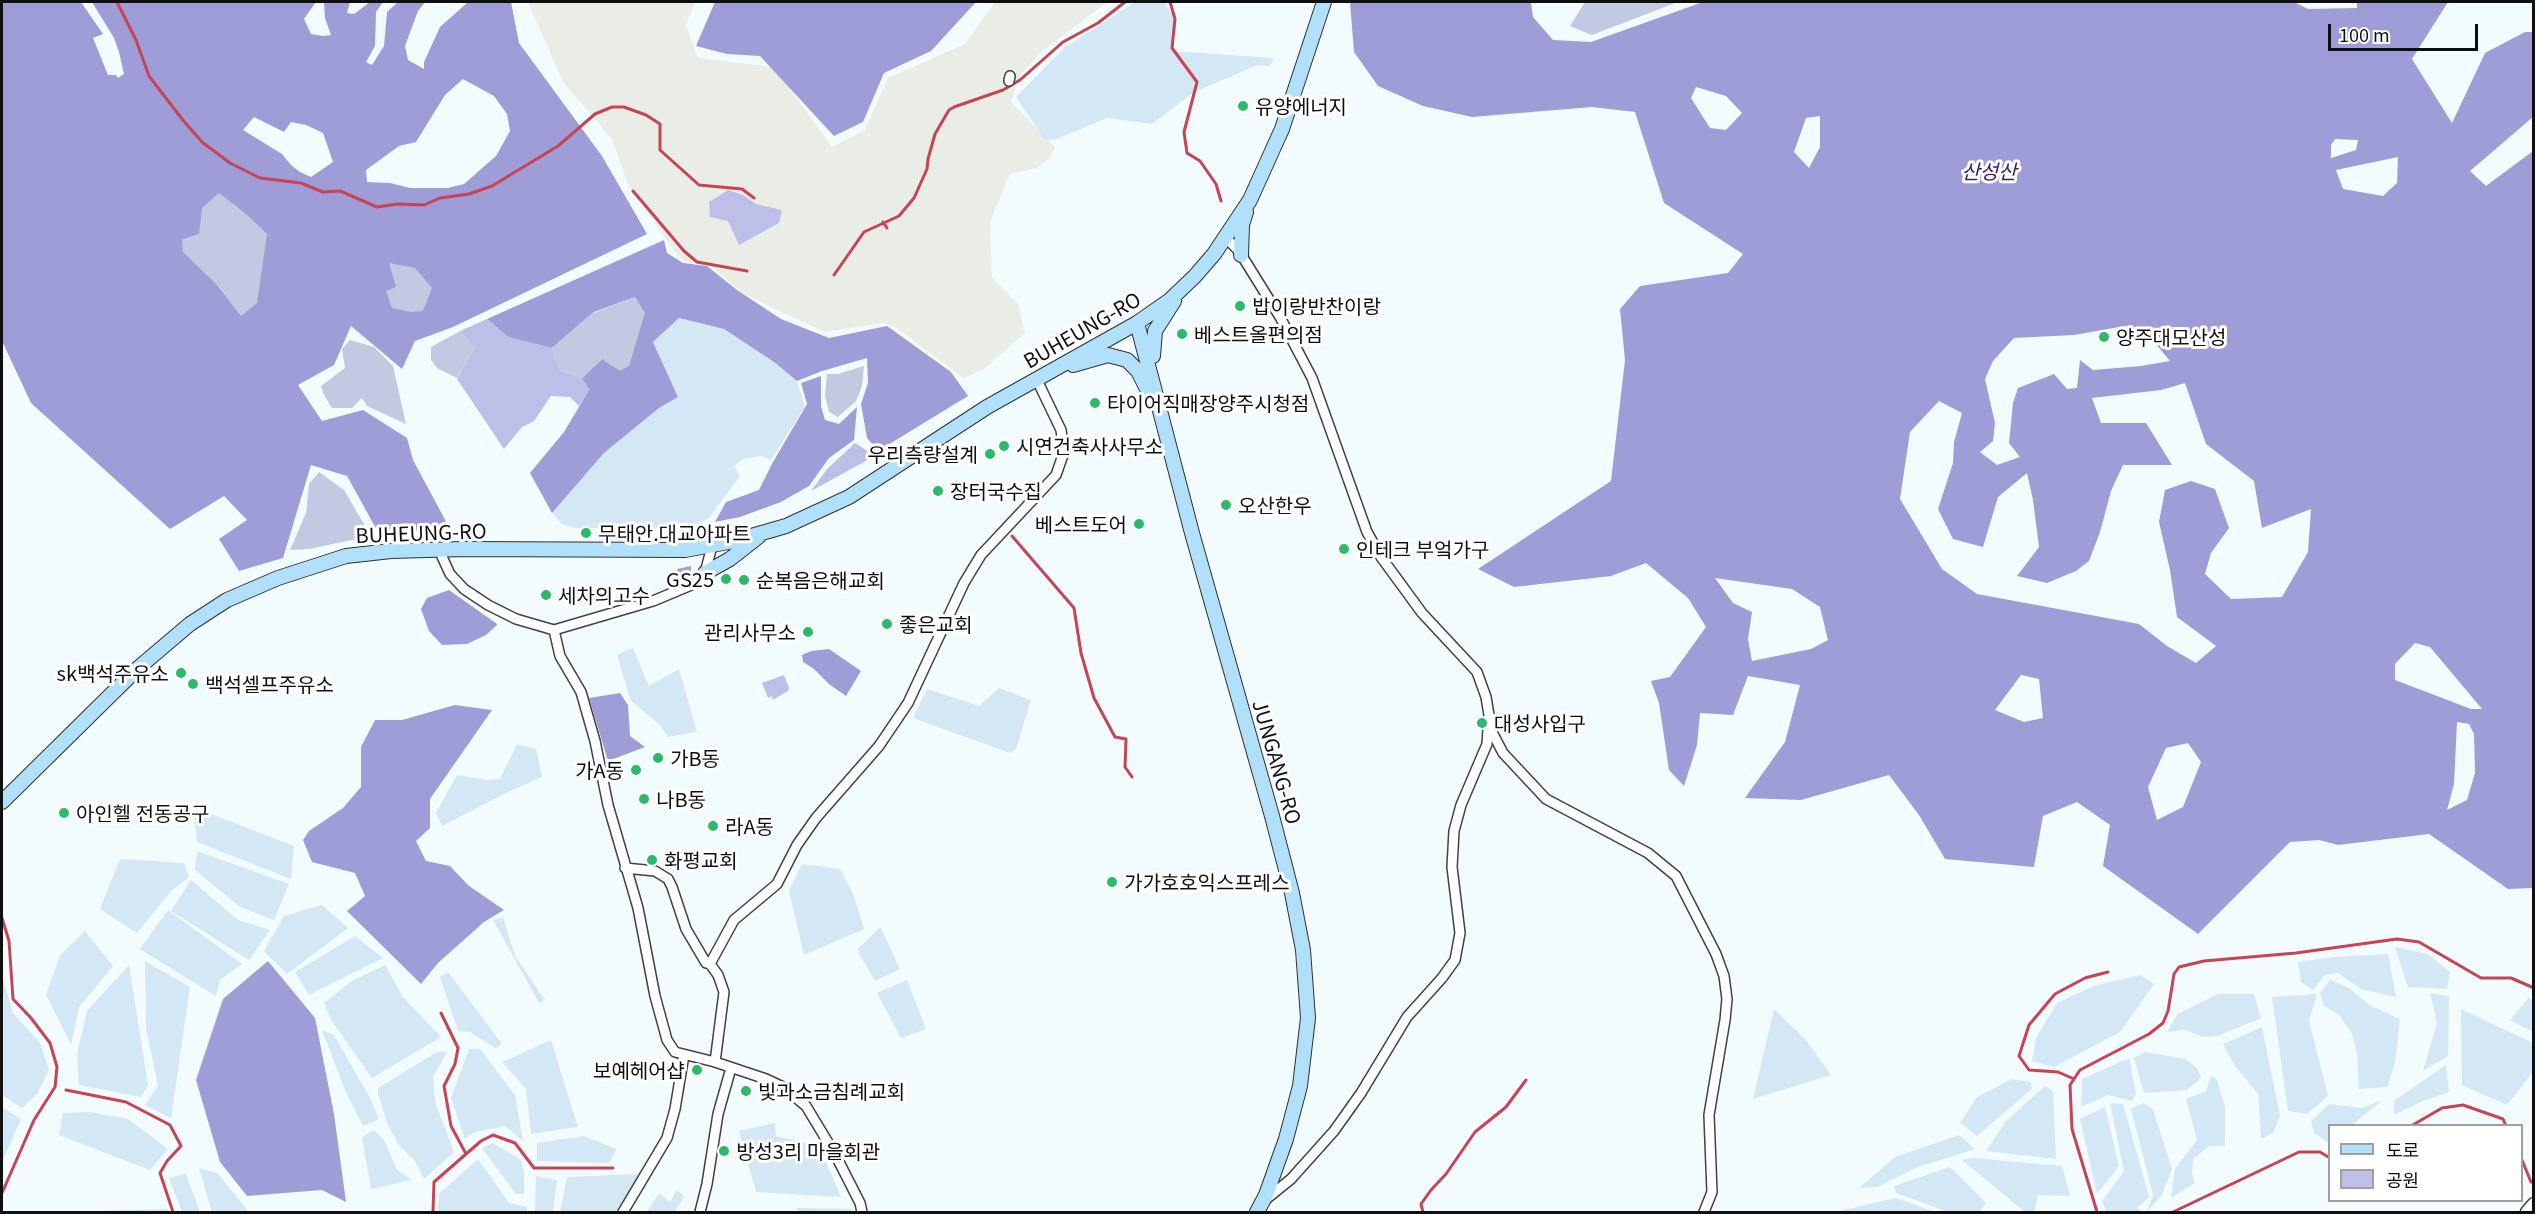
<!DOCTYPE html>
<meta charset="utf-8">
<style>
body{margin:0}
#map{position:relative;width:2535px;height:1214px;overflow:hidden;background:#f2fbfe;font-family:Georgia,"Noto Sans KR",serif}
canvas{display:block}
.frame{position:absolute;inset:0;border:3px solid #0f0f0f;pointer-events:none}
.legend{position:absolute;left:2328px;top:1124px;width:195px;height:78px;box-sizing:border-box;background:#fff;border:2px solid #9f9f9f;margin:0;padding:8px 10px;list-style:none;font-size:18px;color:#0f0f0f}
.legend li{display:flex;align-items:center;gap:12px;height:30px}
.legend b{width:30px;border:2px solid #9f9f9f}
.scale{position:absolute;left:2328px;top:24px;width:150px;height:27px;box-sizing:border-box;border:3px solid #0f0f0f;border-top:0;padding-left:8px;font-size:18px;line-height:21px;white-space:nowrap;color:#0f0f0f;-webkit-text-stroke:4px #fff;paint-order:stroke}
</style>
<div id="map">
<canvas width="2535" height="1214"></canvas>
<div class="frame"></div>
<ul class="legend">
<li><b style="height:8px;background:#b1e0fb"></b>도로</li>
<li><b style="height:16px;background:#bdbfe8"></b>공원</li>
</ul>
<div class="scale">100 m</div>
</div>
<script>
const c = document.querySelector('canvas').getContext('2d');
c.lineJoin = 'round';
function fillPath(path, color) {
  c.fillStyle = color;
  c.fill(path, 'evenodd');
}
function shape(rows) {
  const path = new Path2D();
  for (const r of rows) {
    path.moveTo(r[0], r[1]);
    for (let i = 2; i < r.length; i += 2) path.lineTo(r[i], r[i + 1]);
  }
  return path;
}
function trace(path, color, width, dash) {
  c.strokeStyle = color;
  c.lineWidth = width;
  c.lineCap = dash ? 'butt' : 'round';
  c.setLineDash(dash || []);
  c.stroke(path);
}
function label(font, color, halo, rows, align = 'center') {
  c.font = font + ' Georgia,"Noto Sans KR",serif';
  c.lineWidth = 6;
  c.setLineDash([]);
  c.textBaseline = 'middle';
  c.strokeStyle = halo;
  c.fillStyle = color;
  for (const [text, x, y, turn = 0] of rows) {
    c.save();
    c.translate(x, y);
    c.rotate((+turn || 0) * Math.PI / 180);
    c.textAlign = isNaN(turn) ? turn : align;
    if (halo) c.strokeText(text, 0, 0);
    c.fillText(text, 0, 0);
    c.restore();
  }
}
const industrial = shape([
 [528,2,695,2,686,25,698,58,774,67,832,147,865,130,888,78,965,44,995,2,1107,2,1040,53,1020,75,1011,102,1055,147,1050,157,1037,168,1010,174,990,222,992,277,1018,304,1025,333,984,369,963,378,895,327,884,323,824,332,746,295,709,265,684,261,673,249,628,185,612,139,563,82]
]);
const farmland = shape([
 [1135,2,1164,2,1175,19,1172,51,1273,58,1272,63,1269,66,1257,65,1193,93,1152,124,1107,118,1057,139,1045,140,1016,97,1064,48],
 [679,318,724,329,774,362,797,381,805,406,771,460,761,456,743,459,734,466,740,476,709,518,693,526,641,528,575,528,562,524,552,513,604,453,659,408,678,397,653,342],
 [633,648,649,686,679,669,697,732,668,737,660,725,631,701,617,655],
 [999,688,1031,700,1016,749,1010,753,913,718,927,689,979,706],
 [517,744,536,749,542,777,506,793,442,826,436,813,457,775,487,780,500,779],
 [193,807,294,846,291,879,197,842],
 [197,851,289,884,274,920,240,907,195,870],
 [120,859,184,863,189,877,171,891,137,933,100,909],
 [802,864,840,869,854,896,864,929,804,955,789,891],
 [191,880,238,920,270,930,249,960,171,911],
 [322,905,348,928,287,974,264,951,284,916],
 [168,910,242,964,220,980,216,996,140,949],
 [503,917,515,956,545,1000,539,1003,493,920],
 [880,927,900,969,875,981,857,950],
 [85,931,113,966,79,1007,71,1045,46,995,60,955],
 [355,936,383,958,309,995,295,972],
 [2395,947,2427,954,2450,972,2447,989,2408,987],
 [2388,954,2396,997,2361,989,2338,973,2325,975,2313,990,2301,982,2298,962,2335,957],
 [145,961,190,987,171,1118,145,1105,158,1086,146,1028],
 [129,965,148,1085,141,1097,79,1085,77,1054,87,1011],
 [385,965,403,997,441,1037,372,1078,331,1020,324,1003,352,981],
 [448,972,502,1044,495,1048,470,1032,458,1031,440,977],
 [2140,975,2154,984,2120,1032,2054,1067,2032,1061,2036,1038,2057,1003,2094,986],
 [2,976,13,1013,40,1043,49,1070,37,1094,22,1108,2,1095],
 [907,980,926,1029,901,1038,877,993],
 [2330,980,2349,988,2369,1005,2400,1019,2395,1063,2387,1087,2359,1089,2357,1053,2352,1034,2339,1015,2323,1005,2320,993],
 [2430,993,2449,996,2448,1056,2423,1071,2437,1023],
 [2218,994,2254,994,2261,1018,2217,1036,2203,1037,2185,1030,2167,1032,2178,1014],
 [2317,994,2309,1021,2328,1096,2307,1114,2288,1111,2272,997],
 [2529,997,2533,1003,2533,1032,2510,1020],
 [1774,1009,1806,1040,1831,1075,1753,1099],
 [2461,1009,2533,1043,2533,1072,2507,1105,2462,1085],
 [2262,1027,2280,1116,2273,1133,2261,1139,2258,1094,2235,1066,2223,1044],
 [322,1030,334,1035,370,1098,379,1119,363,1126,345,1090],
 [551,1040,578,1127,531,1134,526,1089,502,1062],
 [469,1049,480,1049,515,1095,523,1141,505,1126,475,1132,465,1139,451,1098],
 [437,1052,447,1052,433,1077,435,1102,454,1152,424,1179,415,1161,398,1144,387,1123,378,1094,378,1088],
 [2145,1052,2186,1059,2198,1069,2201,1078,2187,1090,2144,1093,2134,1058],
 [2129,1058,2136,1094,2132,1101,2108,1095,2081,1107,2082,1079],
 [2446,1065,2449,1092,2423,1101,2394,1115,2394,1101],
 [2211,1076,2217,1080,2225,1107,2225,1146,2209,1146,2193,1159,2192,1173,2195,1183,2171,1198,2175,1169,2197,1140,2186,1099,2206,1091],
 [2012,1079,2031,1082,2032,1089,1977,1136,1960,1123,1977,1097],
 [2045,1086,2053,1091,2056,1159,1986,1151,2006,1121],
 [2383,1100,2352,1125,2330,1126,2329,1143,2314,1133,2311,1121,2329,1104,2361,1108],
 [2110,1103,2123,1104,2149,1197,2137,1208,2142,1212,2107,1212,2102,1201,2124,1172],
 [2143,1103,2153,1109,2172,1169,2162,1195,2147,1212,2153,1195,2131,1109],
 [2,1107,21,1119,2,1162],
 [2105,1107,2119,1166,2097,1194,2080,1119],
 [91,1112,128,1119,168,1149,150,1170,59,1135,63,1113],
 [775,1123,776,1136,819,1146,841,1197,756,1192,739,1131],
 [374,1130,384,1140,397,1170,412,1180,371,1189,362,1137],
 [1959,1135,1975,1149,1918,1167,1877,1187,1859,1188,1895,1157],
 [584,1136,617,1149,609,1163,537,1161,537,1143],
 [493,1143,521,1160,524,1172,524,1194,516,1194,482,1148],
 [1973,1158,2062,1166,2070,1196,2038,1195,2034,1212,2025,1212,1962,1160],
 [478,1159,509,1203,527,1207,527,1212,438,1212,439,1194],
 [1950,1167,1986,1203,1979,1212,1948,1212,1896,1193,1894,1186],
 [199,1168,217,1173,249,1212,212,1212],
 [185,1174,186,1174,200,1212,182,1212,169,1178],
 [640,1174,616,1212,560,1212,567,1177],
 [536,1176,557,1180,553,1212,535,1212],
 [677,1190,684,1196,675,1212,647,1212,659,1193,670,1202],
 [1896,1198,1935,1212,1833,1212,1834,1212],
 [797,1208,852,1209,853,1212,798,1212],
 [167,1209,168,1212,57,1212]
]);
const green = shape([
 [728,190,743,195,756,204,782,210,779,223,739,245,728,221,710,217,709,202],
 [487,319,508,337,552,348,560,370,582,378,589,390,579,406,570,397,551,396,534,421,522,427,504,449,457,379,474,348,460,331],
 [855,443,875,456,811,491,828,468],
 [784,675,789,688,788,691,773,700,772,696,768,698,762,683]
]);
const forest = shape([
 [2,2,81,2,103,34,93,38,108,75,116,75,118,78,124,74,119,52,114,38,92,2,316,2,304,19,311,34,323,36,331,35,325,18,324,2,350,2,347,13,354,14,370,2,383,2,376,12,375,46,366,62,372,65,384,46,387,12,398,2,425,2,418,11,405,46,408,60,424,69,424,62,440,27,468,2,511,2,519,43,602,156,647,234,453,327,415,341,402,369,351,326,334,365,298,385,322,421,363,410,407,438,413,460,450,529,378,532,347,476,311,465,283,558,239,571,219,539,247,520,224,496,170,529,31,403,2,341],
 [463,79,494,96,507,114,510,131,496,156,464,184,448,188,410,188,390,183,367,182,366,170,399,146,416,142,445,95],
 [254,117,284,132,291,122,306,125,323,133,333,162,311,177,300,172,291,165,282,154,243,130],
 [262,231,267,234,241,315,182,240,199,234],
 [715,2,976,2,931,51,884,73,863,122,834,136,760,56,727,54,696,46],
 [1350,2,1531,2,1533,17,1553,40,1591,42,1703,2,2294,2,2308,9,2357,8,2357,2,2448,2,2412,59,2452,123,2485,53,2525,32,2533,32,2533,117,2470,171,2486,186,2533,151,2533,888,2508,889,2429,834,2338,845,2319,840,2290,842,2198,934,2103,866,2110,825,2077,802,2043,816,2034,867,1945,859,1919,815,1889,775,1801,800,1745,798,1785,742,1800,685,1748,676,1733,715,1700,713,1697,745,1684,786,1669,770,1659,703,1651,681,1670,677,1706,627,1688,598,1646,563,1611,576,1514,587,1478,569,1611,481,1625,360,1620,309,1640,286,1728,273,1743,254,1664,203,1635,112,1592,107,1472,117,1423,106,1378,86,1354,52],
 [1696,87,1726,96,1742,113,1726,130,1710,128,1691,98],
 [1820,116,1820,147,1809,168,1794,152,1806,118],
 [2335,139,2358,140,2356,150,2331,158,2331,145],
 [2398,157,2397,183,2383,196,2343,189,2336,170],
 [2125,326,2151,338,2170,361,2141,366,2093,370,2080,360,2077,388,2067,389,2054,374,2018,388,2013,403,2009,443,2020,457,1997,465,1980,452,1993,441,1995,423,1985,379,1993,361,2014,338,2074,335],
 [2185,383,2206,444,2254,481,2262,528,2311,509,2308,552,2282,597,2231,599,2205,574,2211,553,2229,528,2215,489,2191,481,2165,490,2159,522,2170,570,2177,617,2216,646,2196,663,2167,646,2139,624,1977,594,1942,569,1900,499,1910,432,1939,401,1962,413,1954,442,1953,463,1938,509,1953,539,1983,547,1998,497,2027,473,2033,500,2039,547,2017,576,2047,583,2076,571,2089,561,2100,532,2111,491,2123,465,2172,465,2146,423,2101,423,2092,398,2161,390],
 [1715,578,1792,589,1820,607,1828,640,1811,649,1752,661,1748,639,1752,612,1733,603],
 [2415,643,2430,647,2482,709,2471,709,2395,680,2395,664],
 [2021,675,2039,679,2043,718,2024,722,1995,710],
 [2457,722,2469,724,2474,734,2475,773,2467,800,2447,810,2454,784],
 [2188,743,2201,762,2183,807,2157,820,2148,787,2166,748],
 [664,240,667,253,683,263,707,266,737,290,781,319,829,338,887,326,951,372,968,396,878,451,867,438,861,404,868,383,867,358,822,371,797,381,774,362,724,329,679,318,653,342,678,397,659,408,604,453,552,513,530,473,564,432,589,390,582,378,602,359,635,297,594,312,552,348,508,337,487,319],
 [821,376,821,406,825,420,839,424,857,407,854,440,829,458,809,486,781,502,740,517,715,522,726,502,759,490,773,462,807,404,801,383],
 [691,566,690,579,681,585,677,569],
 [449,590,497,624,497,625,486,635,467,644,442,645,429,631,421,609,427,598],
 [829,649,861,671,846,696,829,684,814,669,803,662,802,655,811,651],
 [620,693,628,705,630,736,645,747,608,761,589,698],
 [455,705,492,710,430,799,430,828,416,841,426,861,450,866,469,886,504,910,484,922,438,963,421,984,347,911,365,896,355,873,312,862,303,840,309,831,343,808,361,787,361,747,375,720,402,720],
 [268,961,315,1018,334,1114,346,1202,322,1190,247,1196,220,1162,196,1080,223,999]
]);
const cemetery = shape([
 [1585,2,1678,2,1592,35,1570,26],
 [219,193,245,213,267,234,257,303,241,316,217,285,183,252,182,240,199,234,202,208],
 [389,263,415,268,432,288,423,311,411,312,392,308,386,291,396,287],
 [635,297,645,313,629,366,620,371,602,359,582,378,560,370,552,348,591,314],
 [460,331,474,348,457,378,437,368,431,360,431,347],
 [350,340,374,347,393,366,406,424,367,406,362,398,352,408,332,408,324,395,321,386,345,368,342,349],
 [864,366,862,386,856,401,838,417,829,412,825,396,827,374,838,374],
 [319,472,344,490,371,536,309,549,290,550,306,513,309,484]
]);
const stream = shape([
 [117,2,136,40,149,76,182,119,202,142,230,163,260,178,301,183,323,192,340,191,377,207,398,204,424,205,440,198,469,194,492,186,558,146,595,114,612,107,624,107,646,115,660,124,660,150,699,185,742,189,754,198],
 [1170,2,1175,19,1172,48,1197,82,1184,132,1187,153,1200,161,1216,184,1221,201],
 [633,191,684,251,697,262,747,271],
 [883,222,887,228],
 [834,275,864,232,899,216,914,198,927,169,928,159,935,134,949,110,954,107,1003,90,1020,80,1063,42,1098,23,1125,2],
 [1012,536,1074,608,1081,653,1094,698,1115,737,1126,739,1125,767,1132,777],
 [2,918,9,941,13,999,31,1018,50,1043,57,1067,55,1087,34,1120,2,1193],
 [441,1013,458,1048,455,1064,444,1086,451,1126,466,1154],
 [2074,1079,2058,1072,2029,1070,2019,1056,2029,1025,2055,994,2085,978,2108,972],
 [66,1090,126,1102,170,1125,181,1146,167,1161,160,1173,173,1212],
 [2411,1126,2442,1108,2463,1105,2503,1119,2506,1126],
 [2522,1160,2531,1182],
 [433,1212,434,1182,481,1141,493,1135,515,1143,534,1168,613,1168],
 [1423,1212,1421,1204,1431,1190,1446,1174,1475,1132,1506,1107,1526,1080],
 [2097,1212,2072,1129,2070,1085,2080,1070,2149,1034,2163,1023,2168,1011,2174,974,2179,967,2204,961,2296,953,2397,939,2419,942,2481,978,2511,978,2534,988],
 [2173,1212,2299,1152,2320,1152,2330,1158]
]);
const minor = shape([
 [1009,81,1010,76],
 [1225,237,1239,251,1280,317,1312,378,1367,532,1381,557,1422,613,1477,672,1486,697,1489,715,1487,744,1461,805,1454,831,1452,867,1460,933,1455,960,1442,978,1407,1017,1361,1093,1334,1131,1291,1179,1265,1200],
 [439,550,450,574,464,589,488,605,516,619,554,630],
 [554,630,560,656,581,692,595,741,608,805,638,908,655,996,667,1040,675,1052,715,1062,766,1079,783,1087,795,1097,806,1106,835,1154,860,1203,862,1212],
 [554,630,653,601,696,583,705,573,712,546],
 [1491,730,1503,753,1546,799,1648,853,1676,876,1716,954,1724,976,1727,999,1725,1020,1709,1115,1712,1192,1704,1212],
 [625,868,655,871,668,879,672,887,686,929,706,963,710,964,718,975,724,992,715,1062],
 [710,964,734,920,777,884,797,845,816,818,879,746,908,703,964,583,981,555,1056,475,1064,452,1061,430,1037,380],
 [623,1212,667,1138,675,1109,684,1055],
 [700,1212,707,1184,718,1114,731,1068]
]);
const tertiary = shape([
 [2527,1212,2534,1204]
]);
const secondary = shape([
 [1241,255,1242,225,1246,212],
 [1137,323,1192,533,1272,816,1292,893,1303,950,1308,1018,1300,1086,1286,1139,1266,1195,1257,1212],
 [1153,356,1155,331,1174,301],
 [1073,365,1108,355,1127,360,1138,371,1151,397],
 [705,573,730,559,758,537],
 [2,802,137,669,190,624,227,600,278,578,346,556,391,551,463,549,685,550,734,541,786,526,849,497,987,407,1137,323,1170,300,1195,276,1214,254,1250,200,1282,129,1324,2]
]);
const markers = [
 [1243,106,6,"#2db96a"],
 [1240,306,6,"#2db96a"],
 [1182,334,6,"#2db96a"],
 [2104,337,6,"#2db96a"],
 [1095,403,6,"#2db96a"],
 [1004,446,6,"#2db96a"],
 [990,454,6,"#2db96a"],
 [938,491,6,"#2db96a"],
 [1226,505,6,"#2db96a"],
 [1139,524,6,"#2db96a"],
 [586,533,6,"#2db96a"],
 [1344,549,6,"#2db96a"],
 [726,579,6,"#2db96a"],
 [744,580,6,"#2db96a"],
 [546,595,6,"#2db96a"],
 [887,624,6,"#2db96a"],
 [808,632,6,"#2db96a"],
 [181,673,6,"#2db96a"],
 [193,684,6,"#2db96a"],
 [1482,723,6,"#2db96a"],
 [658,758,6,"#2db96a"],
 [636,770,6,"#2db96a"],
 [644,799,6,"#2db96a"],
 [64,813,6,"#2db96a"],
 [713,826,6,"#2db96a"],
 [652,860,6,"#2db96a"],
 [1112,882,6,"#2db96a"],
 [697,1070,6,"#2db96a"],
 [746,1091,6,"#2db96a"],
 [724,1151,6,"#2db96a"]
];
const poiNames = [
 ["유양에너지",1255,106],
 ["밥이랑반찬이랑",1252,306],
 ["베스트올편의점",1194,334],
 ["양주대모산성",2116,337],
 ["타이어직매장양주시청점",1107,403],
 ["시연건축사사무소",1016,446],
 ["우리측량설계",978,454,"right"],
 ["장터국수집",950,491],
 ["오산한우",1238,505],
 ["베스트도어",1127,524,"right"],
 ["무태안.대교아파트",598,533],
 ["인테크 부엌가구",1356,549],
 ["GS25",714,579,"right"],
 ["순복음은해교회",756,580],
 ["세차의고수",558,595],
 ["좋은교회",899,624],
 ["관리사무소",796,632,"right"],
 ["sk백석주유소",169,673,"right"],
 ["백석셀프주유소",205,684],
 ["대성사입구",1494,723],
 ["가B동",670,758],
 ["가A동",624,770,"right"],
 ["나B동",656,799],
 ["아인헬 전동공구",76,813],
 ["라A동",725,826],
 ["화평교회",664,860],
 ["가가호호익스프레스",1124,882],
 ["보예헤어샵",685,1070,"right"],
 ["빛과소금침례교회",758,1091],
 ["방성3리 마을회관",736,1151]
];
const parkNames = [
 ["산성산",1989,171]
];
const streetNames = [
 ["BUHEUNG-RO",1082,330,-30],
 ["BUHEUNG-RO",421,533,-2],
 ["JUNGANG-RO",1277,762,74]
];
fillPath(industrial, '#eaede5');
fillPath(farmland, '#d3e7f4');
fillPath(green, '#bdbfe8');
fillPath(forest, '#9f9dd8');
fillPath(cemetery, '#c3c9e0');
trace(stream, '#c74454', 3);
trace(minor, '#424242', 12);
trace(tertiary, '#424242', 15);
trace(secondary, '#313131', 16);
trace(minor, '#fff', 9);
trace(tertiary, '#fff', 12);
trace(secondary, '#b1e0fb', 14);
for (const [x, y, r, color] of markers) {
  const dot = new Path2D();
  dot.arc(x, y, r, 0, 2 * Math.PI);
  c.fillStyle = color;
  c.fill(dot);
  trace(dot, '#fff', 2);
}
label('20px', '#0f0f0f', '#fff', poiNames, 'left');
label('italic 20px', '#342265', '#fff', parkNames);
label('20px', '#0f0f0f', '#fff', streetNames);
</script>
